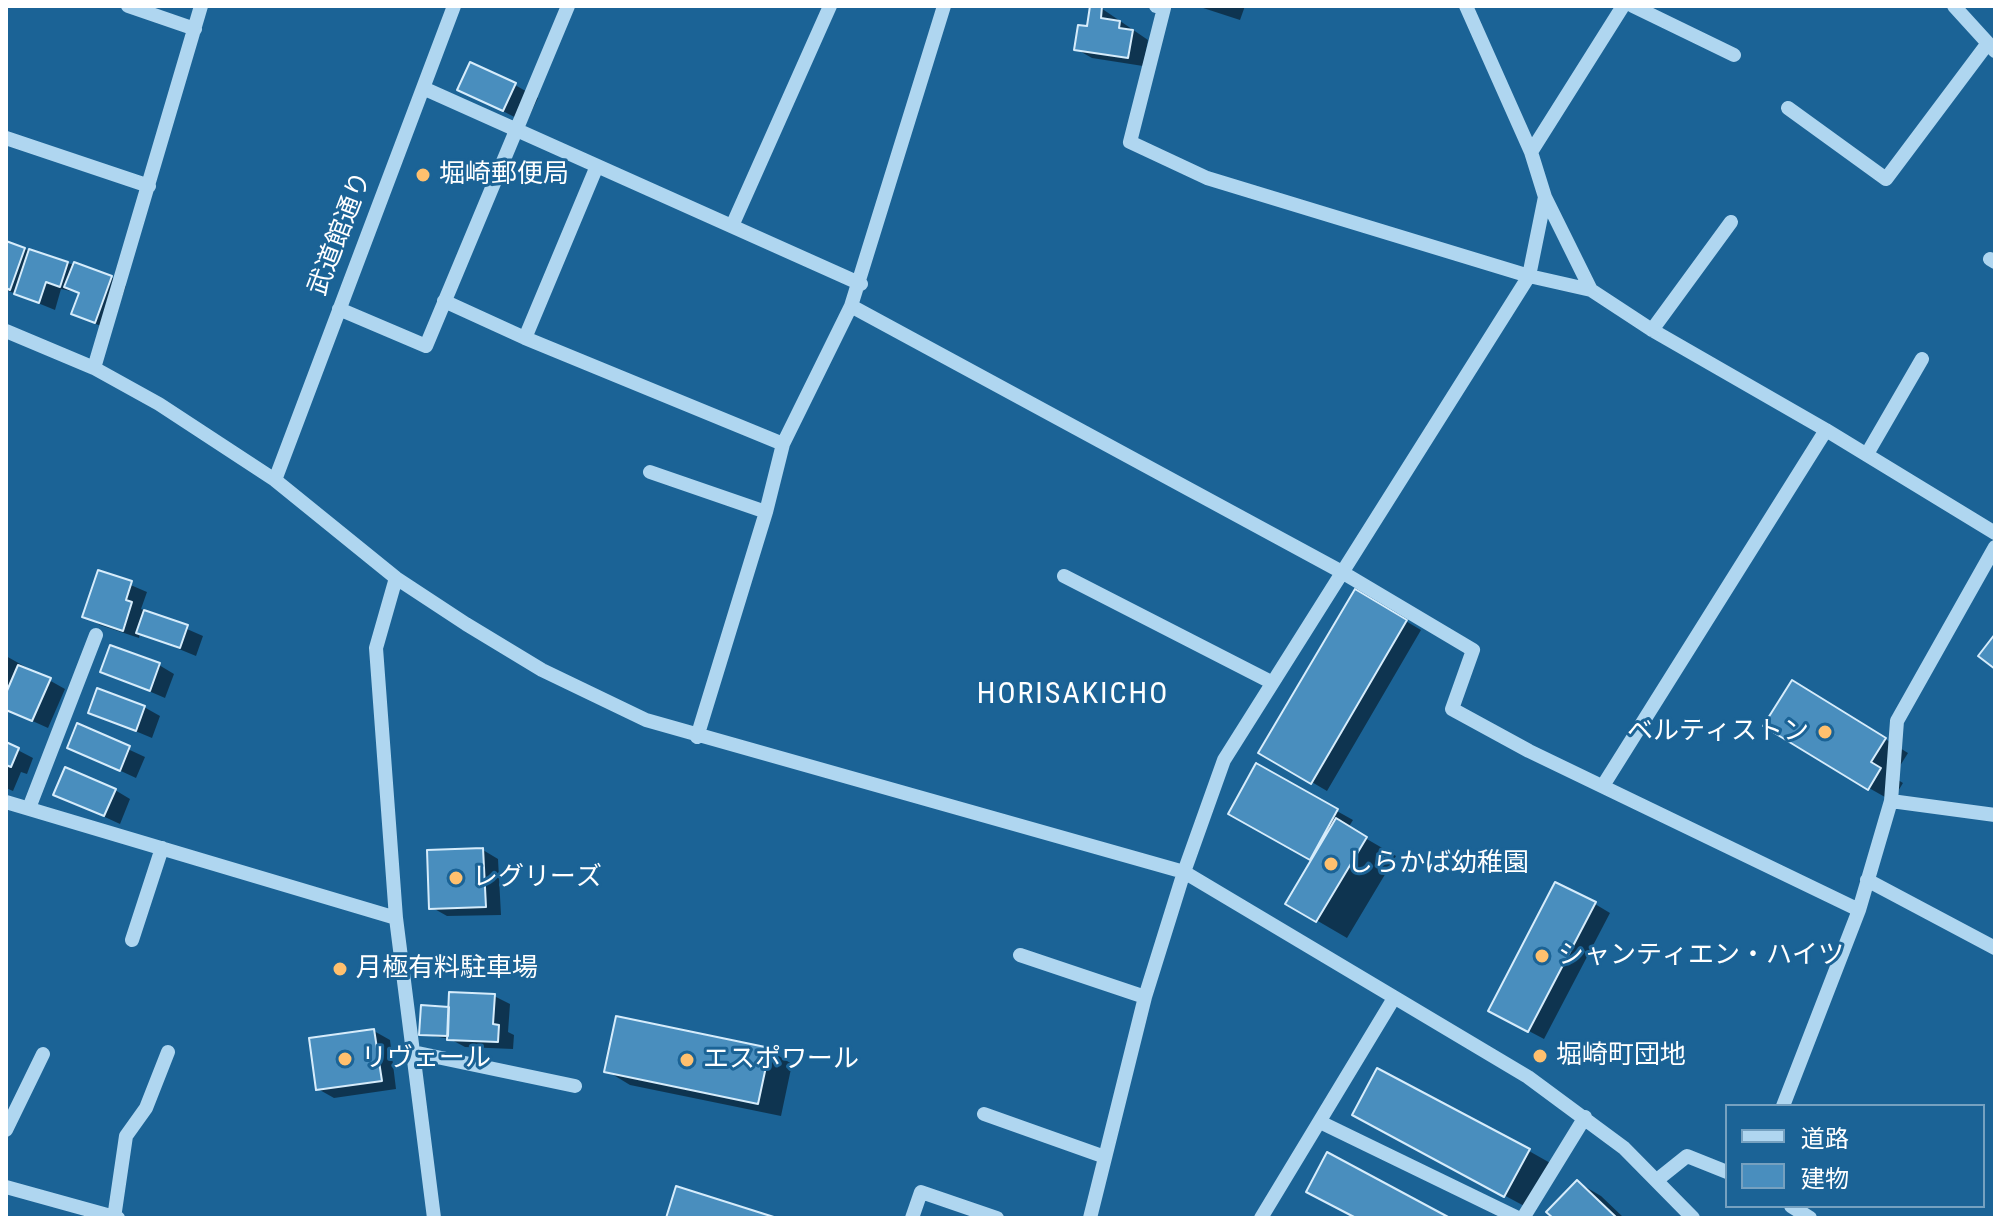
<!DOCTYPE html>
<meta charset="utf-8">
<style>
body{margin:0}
#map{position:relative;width:2001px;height:1224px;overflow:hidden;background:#1b6396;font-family:"Roboto Condensed","Noto Sans JP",sans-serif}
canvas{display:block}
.frame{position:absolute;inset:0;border:8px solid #fff;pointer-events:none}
.legend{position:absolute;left:1725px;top:1104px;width:260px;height:104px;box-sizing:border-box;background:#1b6396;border:2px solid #76a1c0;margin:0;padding:10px 14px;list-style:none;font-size:24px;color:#fff}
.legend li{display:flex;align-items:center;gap:16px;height:40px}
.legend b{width:40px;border:2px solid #76a1c0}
</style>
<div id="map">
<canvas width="2001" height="1224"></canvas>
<div class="frame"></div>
<ul class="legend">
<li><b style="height:10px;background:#afd6f0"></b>道路</li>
<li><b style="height:22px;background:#498ebe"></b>建物</li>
</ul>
</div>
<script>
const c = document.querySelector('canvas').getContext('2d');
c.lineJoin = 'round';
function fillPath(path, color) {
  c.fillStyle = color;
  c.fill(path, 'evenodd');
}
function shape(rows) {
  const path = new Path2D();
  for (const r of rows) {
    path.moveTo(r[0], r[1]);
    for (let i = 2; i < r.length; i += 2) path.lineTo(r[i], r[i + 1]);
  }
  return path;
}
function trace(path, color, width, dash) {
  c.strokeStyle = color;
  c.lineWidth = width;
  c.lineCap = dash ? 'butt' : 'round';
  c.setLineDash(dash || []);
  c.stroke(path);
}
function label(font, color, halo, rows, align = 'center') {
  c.font = font + ' "Roboto Condensed","Noto Sans JP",sans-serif';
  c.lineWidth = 6;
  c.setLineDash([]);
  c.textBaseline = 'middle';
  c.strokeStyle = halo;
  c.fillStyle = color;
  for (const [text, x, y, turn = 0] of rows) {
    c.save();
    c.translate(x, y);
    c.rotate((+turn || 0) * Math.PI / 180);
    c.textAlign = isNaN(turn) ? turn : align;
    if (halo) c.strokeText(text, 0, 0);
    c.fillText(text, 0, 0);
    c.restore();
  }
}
const shadow = shape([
 [1197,6,1245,6,1240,20],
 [1101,8,1148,40,1143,66,1092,58,1076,49],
 [515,85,538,98,526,123,460,89],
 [6,243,111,277,126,286,110,330,73,314,81,294,76,292,61,289,55,310,6,290],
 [100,572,147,592,141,609,203,636,196,656,140,633,139,638,100,625,85,616],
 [1355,591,1421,630,1327,791,1261,752],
 [6,656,65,689,48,728,6,709],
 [159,665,174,674,165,698,102,671],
 [1815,696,1908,753,1893,777,1903,783,1892,801,1869,788],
 [144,707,160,716,152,738,90,712],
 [78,726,145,757,136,778,69,747],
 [6,744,33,758,27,774,21,772,13,791,6,788],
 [1256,766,1353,820,1348,828,1396,856,1347,938,1287,903,1313,860,1230,813],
 [115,790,130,799,120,824,55,794],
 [483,850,498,859,501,915,447,916,431,907],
 [1595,904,1610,913,1544,1039,1506,1019],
 [494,996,510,1004,508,1032,514,1035,513,1049,465,1047,450,1039,421,1034,450,1009],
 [374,1031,390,1040,396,1089,334,1098,318,1089],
 [769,1050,792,1064,781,1116,630,1085,607,1071],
 [1378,1128,1529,1151,1552,1164,1528,1208],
 [1577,1182,1601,1196,1624,1218,1556,1218]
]);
const building = shape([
 [1090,6,1102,6,1101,18,1120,21,1119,28,1133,30,1128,58,1074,50,1078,25,1087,26,1090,6],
 [470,62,516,83,503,111,457,90,470,62],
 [6,241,25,248,10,290,6,288,6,241],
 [29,249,68,262,60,287,46,282,39,303,14,294,29,249],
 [74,262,112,276,95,323,71,314,79,293,64,287,74,262],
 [98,570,132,581,126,600,132,602,123,631,82,617,98,570],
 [1355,589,1407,620,1311,784,1258,753,1355,589],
 [144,610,188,625,180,648,136,633,144,610],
 [1995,634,1995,669,1978,656,1995,634],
 [110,645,160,663,150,691,100,672,110,645],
 [18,665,51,678,32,721,6,710,6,693,18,665],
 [1792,680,1886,738,1871,762,1881,768,1868,790,1763,726,1792,680],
 [97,688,145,706,136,731,88,713,97,688],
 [77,723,130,746,120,771,67,748,77,723],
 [6,742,19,748,11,767,6,765,6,742],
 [1256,763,1338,809,1310,860,1228,814,1256,763],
 [65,767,116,789,104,816,53,795,65,767],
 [1336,818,1367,837,1316,922,1285,904,1336,818],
 [483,848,486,907,429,909,427,850,483,848],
 [1555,882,1596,902,1528,1032,1488,1011,1555,882],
 [449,992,495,994,493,1024,499,1025,498,1042,447,1040,449,992],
 [421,1005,449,1007,448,1036,419,1035,421,1005],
 [616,1016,770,1048,758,1104,604,1072,616,1016],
 [374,1029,382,1081,316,1090,309,1038,374,1029],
 [1377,1068,1530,1149,1504,1197,1352,1115,1377,1068],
 [1327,1152,1450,1218,1356,1218,1306,1192,1327,1152],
 [1577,1180,1617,1218,1553,1218,1546,1212,1577,1180],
 [676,1186,777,1218,666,1218,676,1186]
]);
const minor = shape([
 [128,6,195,29],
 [944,6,851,306,1340,571,1473,650,1452,709,1529,751,1859,910],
 [1156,6,1164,8,1130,142,1207,178,1529,276,1591,290],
 [1466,6,1531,152,1545,197,1591,290,1652,330,1826,430,1995,533],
 [1633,6,1734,55],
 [1954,6,1995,51],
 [423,88,861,284],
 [1788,108,1886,179,1988,43],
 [6,138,149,186],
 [1531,152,1623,6],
 [732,226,830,6],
 [1990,259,1995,262],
 [444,301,525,338,783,444],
 [339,309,426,346,568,6],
 [1652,330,1731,222],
 [6,331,94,368,159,404,275,480,396,578,466,624,542,670,646,720,1184,872,1528,1077,1624,1148,1693,1218],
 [525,338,597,166],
 [94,368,201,6],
 [1867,454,1922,359],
 [650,472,766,512],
 [275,480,454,6],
 [1064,576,1271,682],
 [396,578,376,648,396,918,434,1218],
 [697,737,766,512,783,444,851,306],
 [1604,784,1826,430],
 [1891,801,1995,815],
 [6,802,396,918],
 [29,808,96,635],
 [1867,880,1995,948],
 [132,940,162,848],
 [1020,955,1145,997],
 [413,1052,575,1086],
 [1783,1106,1859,910,1891,801,1897,721,1995,547],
 [984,1114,1105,1157],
 [1320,1122,1518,1218],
 [6,1130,43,1054],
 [1657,1180,1687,1156,1727,1172],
 [6,1187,118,1218],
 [1791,1206,1810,1218],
 [114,1218,126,1136,146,1108,168,1052],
 [912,1218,921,1192,997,1218],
 [1090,1218,1145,997,1184,872,1224,760,1529,276,1545,197],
 [1261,1218,1394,998],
 [1523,1218,1585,1117]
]);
const markers = [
 [423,175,8,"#ffc06e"],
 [1825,732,8,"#ffc06e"],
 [1331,864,8,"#ffc06e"],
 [456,878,8,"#ffc06e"],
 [1542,956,8,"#ffc06e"],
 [340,969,8,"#ffc06e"],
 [1540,1056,8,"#ffc06e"],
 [345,1059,8,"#ffc06e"],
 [687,1060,8,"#ffc06e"]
];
const poiNames = [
 ["堀崎郵便局",439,175],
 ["ベルティストン",1809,732,"right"],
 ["しらかば幼稚園",1347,864],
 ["レグリーズ",472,878],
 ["シャンティエン・ハイツ",1558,956],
 ["月極有料駐車場",356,969],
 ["堀崎町団地",1556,1056],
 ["リヴェール",361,1059],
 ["エスポワール",703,1060]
];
const streetNames = [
 ["武道館通り",341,234,-69]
];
const quarterNames = [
 ["HORISAKICHO",1073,695]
];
fillPath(shadow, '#0007');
fillPath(building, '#498ebe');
trace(building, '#d6ecfb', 2);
trace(minor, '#afd6f0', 14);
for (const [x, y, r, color] of markers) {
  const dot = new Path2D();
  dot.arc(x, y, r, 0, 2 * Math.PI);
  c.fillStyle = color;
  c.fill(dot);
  trace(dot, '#1b6396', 3);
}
label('26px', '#fff', '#1b6396', poiNames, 'left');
label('26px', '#fff', '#1b6396', streetNames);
c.letterSpacing = '2px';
label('30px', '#fff', '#1b6396', quarterNames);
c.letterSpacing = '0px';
</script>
